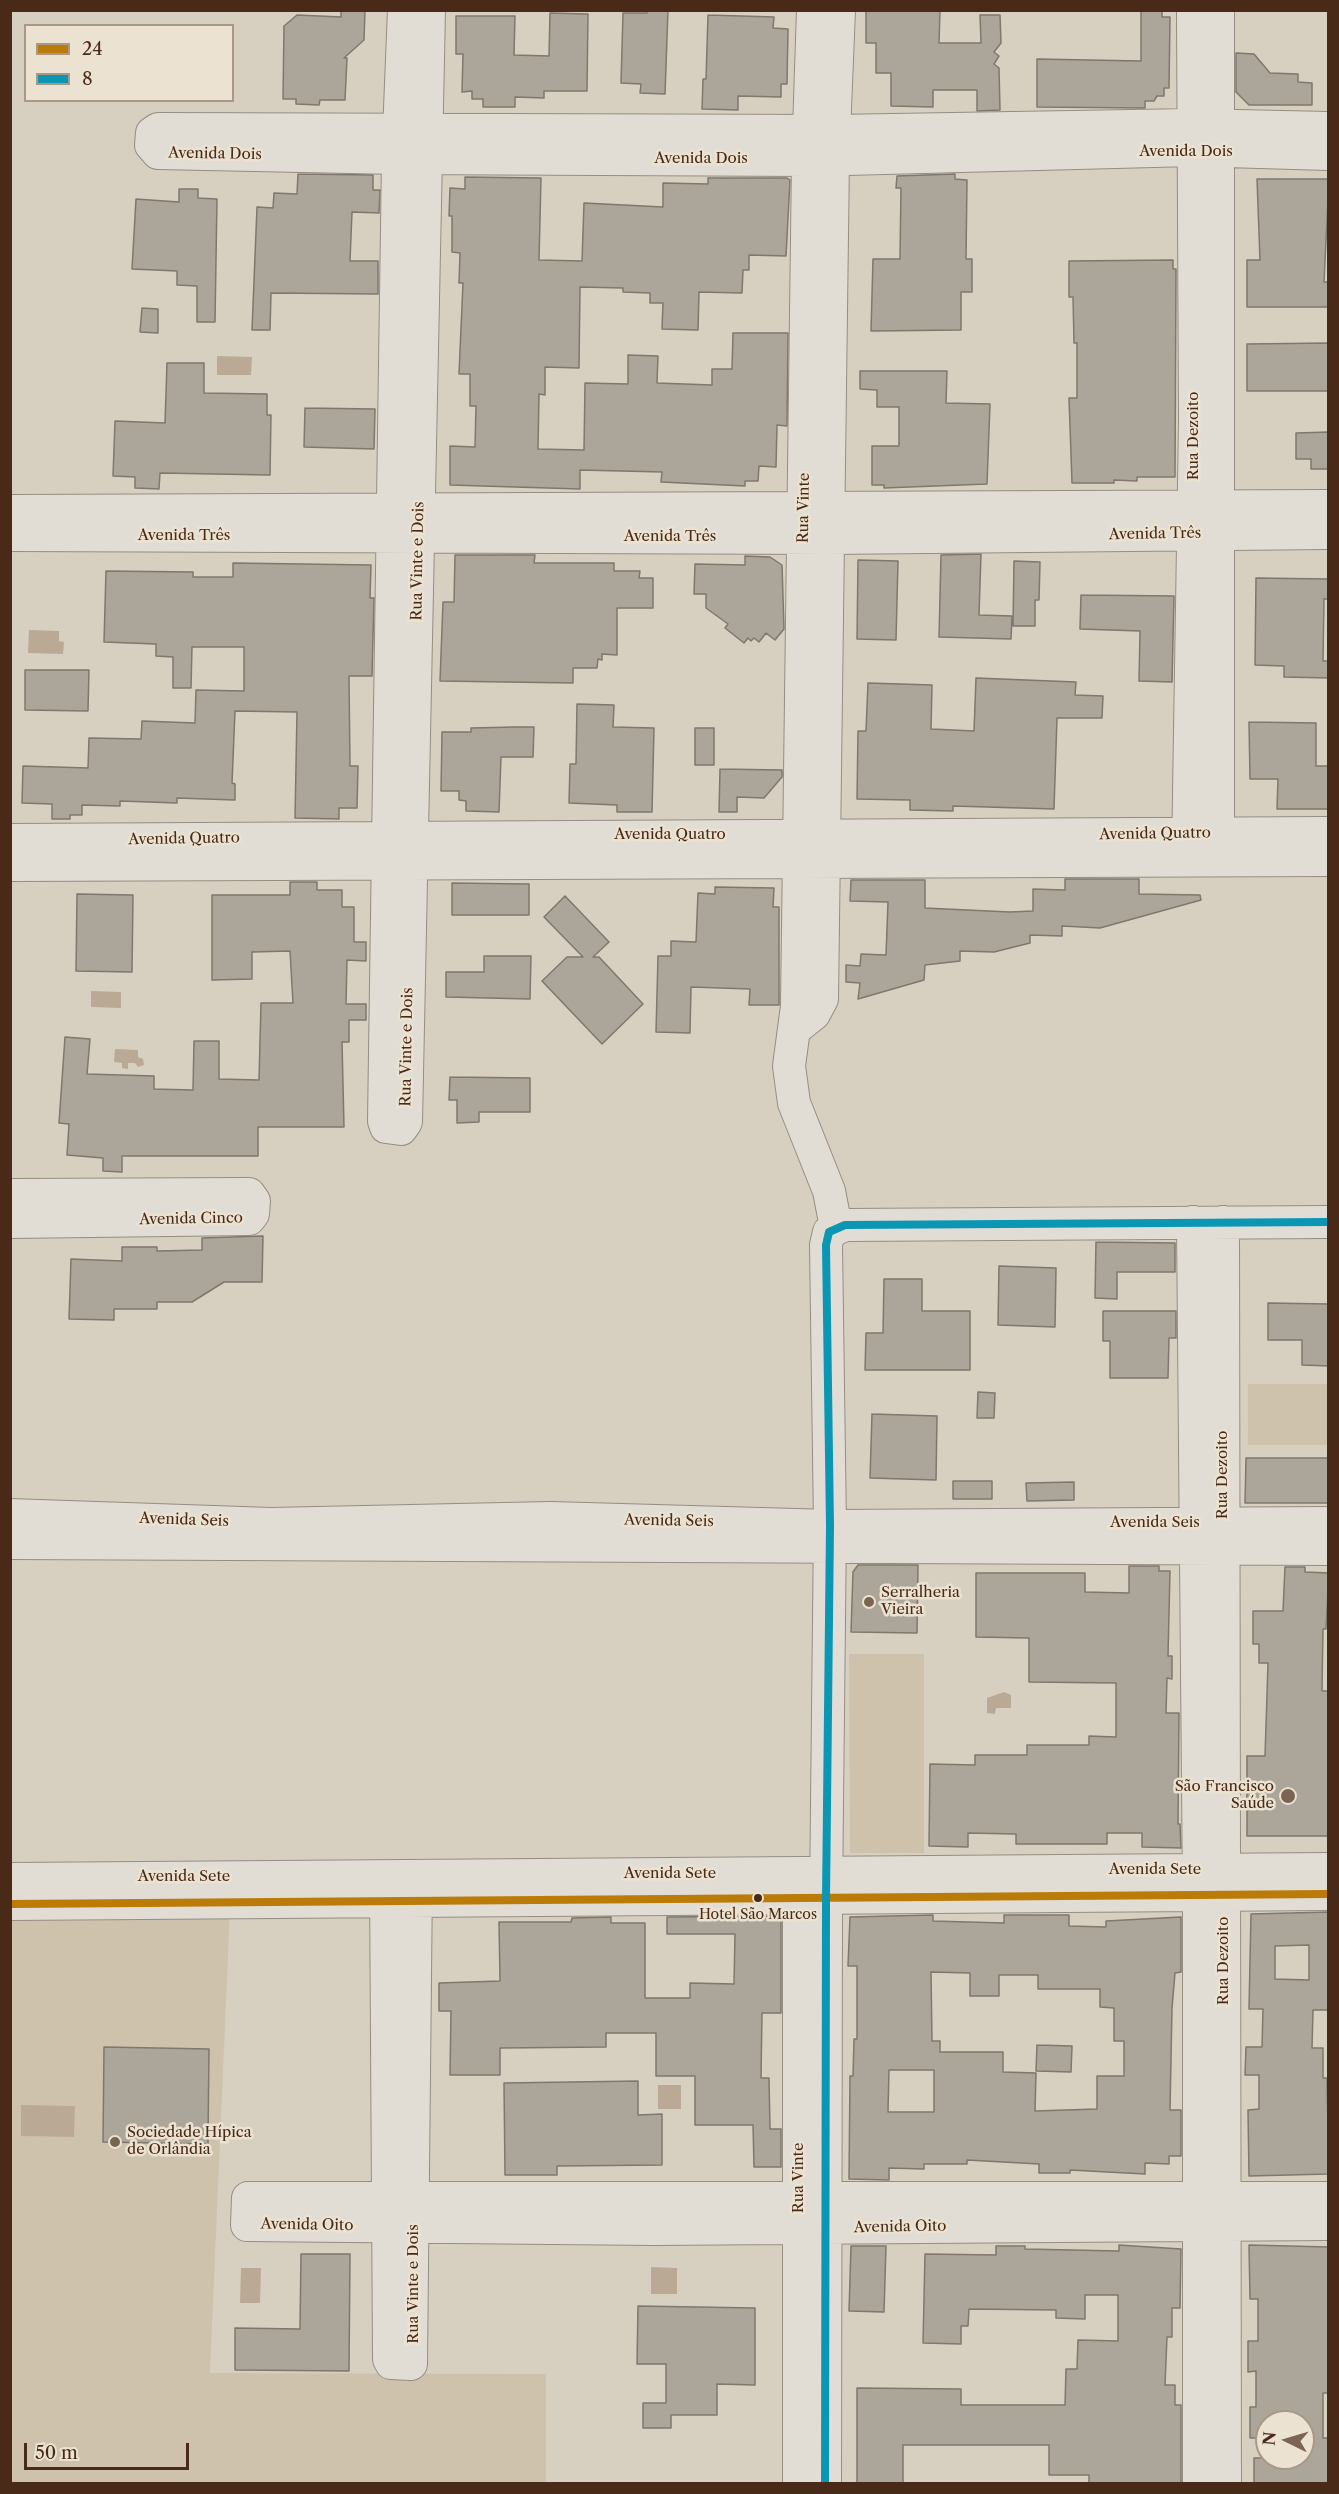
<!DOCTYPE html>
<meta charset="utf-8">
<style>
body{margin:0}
#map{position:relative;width:1339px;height:2494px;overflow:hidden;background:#d7d0c1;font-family:"Libre Caslon Text",serif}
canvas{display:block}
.frame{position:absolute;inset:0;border:12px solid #492a18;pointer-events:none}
.legend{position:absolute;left:24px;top:24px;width:210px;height:78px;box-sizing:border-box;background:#ebe2d1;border:2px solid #aa9887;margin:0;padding:8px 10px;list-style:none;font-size:18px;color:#492a18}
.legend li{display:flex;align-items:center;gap:12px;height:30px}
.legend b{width:30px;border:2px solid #aa9887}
.north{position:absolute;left:1255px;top:2410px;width:60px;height:60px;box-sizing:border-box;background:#ebe2d1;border:2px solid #aa9887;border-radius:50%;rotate:275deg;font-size:16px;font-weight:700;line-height:24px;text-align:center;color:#492a18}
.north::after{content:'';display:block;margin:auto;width:21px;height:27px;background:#7b6453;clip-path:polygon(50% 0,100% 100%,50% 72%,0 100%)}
.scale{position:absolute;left:24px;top:2443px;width:165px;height:27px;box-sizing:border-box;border:3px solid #492a18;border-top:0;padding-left:8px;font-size:18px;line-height:21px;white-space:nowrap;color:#492a18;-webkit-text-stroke:4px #ebe2d1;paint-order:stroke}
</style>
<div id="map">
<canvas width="1339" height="2494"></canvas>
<div class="frame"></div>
<ul class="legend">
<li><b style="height:8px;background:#ba7b08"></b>24</li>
<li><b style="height:8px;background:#0b96b3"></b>8</li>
</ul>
<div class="north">N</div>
<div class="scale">50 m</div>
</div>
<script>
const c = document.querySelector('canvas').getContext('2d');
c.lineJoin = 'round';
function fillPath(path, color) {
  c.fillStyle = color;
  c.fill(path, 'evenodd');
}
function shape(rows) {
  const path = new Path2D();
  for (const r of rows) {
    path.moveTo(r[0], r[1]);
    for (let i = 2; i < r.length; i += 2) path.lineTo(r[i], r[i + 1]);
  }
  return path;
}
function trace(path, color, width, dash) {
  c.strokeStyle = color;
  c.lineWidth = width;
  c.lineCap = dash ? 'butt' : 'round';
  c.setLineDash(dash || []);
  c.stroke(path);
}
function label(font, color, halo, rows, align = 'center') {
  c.font = font + ' "Libre Caslon Text",serif';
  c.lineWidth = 5;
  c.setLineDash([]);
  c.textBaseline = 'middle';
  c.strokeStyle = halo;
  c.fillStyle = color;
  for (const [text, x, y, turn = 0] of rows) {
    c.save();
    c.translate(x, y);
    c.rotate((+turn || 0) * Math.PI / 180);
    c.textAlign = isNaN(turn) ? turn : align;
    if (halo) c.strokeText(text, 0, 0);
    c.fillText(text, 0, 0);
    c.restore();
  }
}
const green = shape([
 [1248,1384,1328,1384,1328,1445,1248,1445],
 [849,1654,924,1654,924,1853,850,1853],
 [230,1909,210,2373,546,2374,546,2483,11,2483,11,1911]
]);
const water = shape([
 [217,356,252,357,251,375,217,375],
 [29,630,59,631,59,641,64,642,63,654,28,653],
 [91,991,121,992,121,1008,91,1007],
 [115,1049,138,1050,138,1057,143,1059,144,1065,138,1067,135,1063,128,1063,128,1069,122,1068,122,1063,114,1062],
 [1004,1692,1011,1695,1011,1708,996,1708,995,1714,987,1713,987,1698],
 [658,2085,681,2085,681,2109,658,2109],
 [21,2105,75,2106,74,2137,21,2136],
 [651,2267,677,2268,677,2294,651,2294],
 [241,2268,261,2268,260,2303,240,2303]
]);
const building = shape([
 [341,10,365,10,364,40,344,58,347,58,345,100,320,100,319,105,296,104,296,99,283,99,284,26,297,15,341,17,341,10],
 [647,10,668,10,665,94,640,93,641,84,621,83,623,13,647,13,647,10],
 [866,10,940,10,939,43,981,43,980,15,1000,15,1001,43,994,52,999,56,994,64,999,68,1000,110,977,111,977,90,933,90,933,107,891,106,891,73,876,73,876,43,866,43,866,10],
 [1141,10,1162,10,1162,17,1170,17,1169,88,1164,88,1164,96,1157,96,1154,101,1145,101,1145,108,1037,107,1037,59,1141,61,1141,10],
 [550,13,588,14,587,91,544,91,544,98,515,97,515,107,483,107,483,99,472,99,472,91,462,92,463,54,456,54,456,16,515,16,514,55,549,56,550,13],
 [708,15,774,17,773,28,788,29,787,84,781,84,781,97,738,96,738,110,702,109,703,79,706,79,708,15],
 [1236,53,1254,54,1270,73,1298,74,1298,82,1312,83,1312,105,1249,105,1236,92,1236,53],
 [298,174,373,175,373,190,380,190,379,213,352,212,350,261,378,261,378,294,271,293,270,330,252,330,257,207,273,208,274,193,297,194,298,174],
 [955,174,955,179,967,180,966,259,972,259,972,292,961,292,961,330,871,331,873,259,900,259,901,188,896,188,897,176,955,174],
 [465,177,541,178,539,260,582,261,584,203,663,207,663,183,708,184,708,178,787,178,790,180,786,256,749,255,749,270,743,270,742,293,699,292,698,330,662,329,663,303,650,303,650,293,623,292,623,288,580,287,579,368,545,367,545,395,539,394,538,449,584,450,585,383,628,384,628,355,658,356,657,383,712,385,712,369,732,369,733,333,788,333,787,426,777,425,776,467,759,466,758,481,745,481,745,486,661,482,662,472,580,470,580,489,450,485,450,446,475,447,476,406,470,406,470,374,459,374,463,283,459,283,460,253,452,252,452,216,449,216,450,188,465,189,465,177],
 [1257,179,1329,179,1324,282,1329,282,1329,307,1247,307,1247,260,1260,260,1257,179],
 [179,189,198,189,198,198,217,199,215,322,197,322,197,286,177,285,177,271,132,269,136,199,179,202,179,189],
 [1173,260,1173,269,1176,269,1175,477,1137,477,1137,481,1114,480,1114,483,1072,483,1069,398,1077,398,1077,343,1074,343,1073,297,1069,297,1069,261,1173,260],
 [142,308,158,309,158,333,140,332,142,308],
 [1329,343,1329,391,1247,391,1247,344,1329,343],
 [167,363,204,363,204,393,267,394,267,415,271,415,270,475,160,473,159,489,135,488,135,477,113,476,115,421,165,423,167,363],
 [860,371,947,371,946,403,990,404,987,484,884,488,884,485,872,485,872,446,899,446,899,407,877,407,877,390,860,389,860,371],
 [305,408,375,409,374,449,304,447,305,408],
 [1329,432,1329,469,1311,469,1311,459,1296,459,1296,433,1329,432],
 [981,554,979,615,1012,616,1011,639,939,637,941,555,981,554],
 [455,555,535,555,534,563,614,563,614,571,640,571,639,578,653,578,653,608,617,608,617,655,602,654,602,660,598,659,597,668,573,668,573,683,440,681,443,602,454,602,455,555],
 [745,556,770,557,782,565,784,629,775,640,766,633,759,642,754,638,751,641,748,638,744,643,725,628,728,624,706,608,706,594,694,594,695,564,745,565,745,556],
 [858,560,898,561,896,640,857,639,858,560],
 [1014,561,1040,562,1039,600,1035,600,1035,626,1013,626,1014,561],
 [233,563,371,565,370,598,374,598,372,676,349,676,350,766,358,766,357,808,339,808,339,819,295,818,297,712,235,711,232,783,235,784,235,800,177,798,177,803,120,801,120,806,82,805,82,815,70,815,70,819,52,819,52,804,22,803,23,766,88,768,89,738,141,739,142,721,195,723,196,690,244,691,244,647,192,647,191,688,173,688,173,657,156,656,156,644,104,642,106,571,193,572,193,577,233,577,233,563],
 [1256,578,1329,579,1329,599,1324,599,1323,661,1329,661,1329,678,1284,677,1284,666,1255,665,1256,578],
 [1081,595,1174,596,1172,682,1139,681,1140,631,1080,629,1081,595],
 [25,670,89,670,88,711,25,710,25,670],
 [976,678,1076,682,1075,695,1103,696,1102,718,1057,718,1054,809,953,806,953,811,910,810,910,800,857,799,858,731,866,731,868,683,932,685,931,729,974,731,976,678],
 [577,704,614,705,613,727,654,728,652,812,617,812,617,805,569,803,570,764,576,764,577,704],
 [1249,722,1316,723,1316,766,1329,766,1329,809,1277,809,1278,779,1250,779,1249,722],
 [515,727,534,727,533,757,501,757,499,812,466,811,466,801,459,800,459,791,441,791,442,732,471,732,471,728,515,727],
 [695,728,714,728,714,765,695,765,695,728],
 [720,769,782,770,782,777,764,798,737,797,737,812,719,812,720,769],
 [1065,879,1139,879,1139,894,1200,895,1201,900,1100,928,1062,926,1062,936,1030,935,1030,943,994,952,960,951,960,961,925,965,924,980,858,999,860,983,846,982,846,965,860,966,861,954,886,955,888,902,850,901,851,880,925,880,925,908,1010,912,1033,911,1033,889,1065,890,1065,879],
 [290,882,317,882,317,890,342,890,342,907,354,907,354,942,366,942,366,961,347,960,346,1004,366,1004,366,1020,349,1020,349,1042,342,1042,344,1127,258,1127,258,1156,122,1156,122,1172,103,1171,103,1158,67,1155,69,1124,59,1123,65,1037,90,1039,87,1074,154,1076,154,1089,193,1090,194,1041,219,1041,219,1079,259,1080,261,1003,293,1003,290,951,252,952,252,979,212,980,212,895,290,895,290,882],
 [452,883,529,884,529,915,452,915,452,883],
 [715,887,774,888,773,907,779,907,779,1005,749,1005,750,989,691,987,690,1033,656,1032,658,956,671,956,671,941,696,942,698,893,715,894,715,887],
 [77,894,133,895,132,972,76,971,77,894],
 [565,896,609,942,593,957,599,957,643,1004,602,1044,542,981,567,957,583,957,544,917,565,896],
 [484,956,531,956,530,999,446,997,446,972,484,972,484,956],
 [450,1077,530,1078,530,1112,479,1112,479,1122,457,1123,457,1100,449,1100,450,1077],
 [263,1236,262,1282,224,1282,192,1302,157,1302,157,1309,114,1309,114,1320,69,1319,71,1259,122,1261,122,1247,157,1247,157,1251,202,1250,202,1238,263,1236],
 [1096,1242,1175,1243,1175,1272,1117,1272,1117,1299,1095,1298,1096,1242],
 [999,1266,1056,1268,1055,1327,998,1325,999,1266],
 [884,1279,922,1279,922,1311,970,1311,970,1370,865,1370,866,1333,883,1333,884,1279],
 [1268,1303,1329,1304,1329,1366,1302,1365,1302,1340,1268,1340,1268,1303],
 [1103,1311,1176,1311,1176,1338,1169,1338,1168,1378,1110,1378,1110,1341,1103,1341,1103,1311],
 [978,1392,995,1393,994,1418,977,1418,978,1392],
 [872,1414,937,1416,936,1480,870,1478,872,1414],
 [1246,1458,1329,1458,1329,1503,1245,1503,1246,1458],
 [953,1481,992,1481,992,1499,953,1499,953,1481],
 [1074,1482,1074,1500,1027,1501,1026,1483,1074,1482],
 [858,1565,918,1565,917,1633,851,1632,853,1572,858,1565],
 [1129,1566,1159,1566,1159,1571,1170,1571,1168,1656,1172,1656,1172,1679,1167,1678,1166,1713,1179,1713,1178,1824,1180,1824,1181,1848,1142,1847,1142,1833,1107,1833,1107,1844,1016,1844,1016,1834,968,1833,968,1847,929,1846,930,1764,975,1765,975,1755,1027,1755,1027,1745,1089,1745,1089,1736,1116,1737,1116,1683,1029,1682,1029,1638,976,1637,976,1573,1085,1573,1085,1592,1129,1593,1129,1566],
 [1285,1567,1305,1567,1305,1572,1329,1573,1326,1629,1323,1629,1322,1691,1329,1691,1329,1836,1247,1836,1247,1756,1265,1756,1268,1663,1259,1663,1259,1644,1253,1644,1253,1611,1283,1611,1285,1567],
 [1329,1912,1329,2010,1313,2010,1312,2048,1323,2048,1323,2078,1327,2078,1329,2174,1249,2176,1248,2110,1259,2109,1259,2075,1245,2075,1246,2047,1262,2047,1263,2009,1249,2009,1251,1914,1329,1912],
 [1309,1945,1309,1980,1275,1979,1275,1946,1309,1945],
 [933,1915,933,1921,1004,1923,1004,1915,1069,1915,1069,1926,1106,1927,1106,1921,1181,1917,1181,1972,1175,1973,1172,2008,1170,2110,1181,2110,1181,2156,1169,2156,1169,2164,1145,2163,1145,2174,1070,2170,1070,2173,1039,2173,1039,2164,967,2160,967,2164,924,2164,924,2169,889,2168,889,2180,849,2179,850,2076,853,2076,854,2039,857,2039,857,1966,848,1966,850,1917,933,1915],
 [931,1972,970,1973,970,1996,999,1996,999,1975,1038,1975,1038,1989,1100,1989,1100,2007,1114,2008,1114,2041,1124,2041,1124,2076,1097,2076,1097,2109,1035,2111,1036,2073,1003,2072,1003,2052,940,2052,940,2041,932,2041,931,1972],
 [889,2070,934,2070,934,2112,888,2112,889,2070],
 [781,1916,781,2013,762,2013,761,2078,769,2078,770,2129,781,2129,781,2167,754,2167,753,2125,695,2125,695,2076,656,2076,656,2033,606,2033,606,2047,500,2048,500,2075,450,2075,451,2011,439,2011,439,1983,500,1981,499,1922,571,1922,572,1918,611,1917,611,1923,645,1923,645,1998,690,1998,690,1983,734,1984,735,1934,667,1934,667,1917,781,1916],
 [1037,2045,1072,2046,1071,2072,1036,2071,1037,2045],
 [104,2047,209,2049,208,2144,103,2142,104,2047],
 [638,2081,638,2115,662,2114,662,2165,557,2166,557,2175,505,2175,504,2083,638,2081],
 [1119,2245,1181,2249,1180,2308,1172,2308,1172,2337,1167,2337,1165,2385,1175,2385,1175,2405,1181,2405,1181,2484,1089,2484,1089,2475,1049,2475,1049,2445,903,2445,903,2484,857,2484,857,2388,961,2389,961,2405,1065,2405,1066,2369,1077,2369,1078,2340,1118,2341,1118,2295,1085,2295,1085,2319,1056,2318,1056,2310,969,2309,968,2326,961,2326,961,2344,923,2343,925,2254,996,2255,996,2246,1025,2246,1025,2249,1119,2251,1119,2245],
 [1249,2245,1329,2247,1329,2393,1323,2393,1323,2438,1329,2438,1329,2484,1254,2484,1254,2458,1303,2458,1303,2422,1267,2422,1267,2438,1250,2438,1250,2407,1256,2407,1256,2371,1248,2372,1248,2341,1258,2341,1258,2299,1250,2299,1249,2245],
 [851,2246,886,2246,884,2312,849,2311,851,2246],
 [301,2254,350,2254,349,2371,235,2370,235,2328,300,2329,301,2254],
 [638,2306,755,2308,755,2385,717,2384,717,2415,671,2415,671,2428,643,2428,643,2403,666,2403,666,2364,637,2364,638,2306]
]);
const minor = shape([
 [404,10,398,158,384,1121,386,1127,401,1129,406,1122,429,10],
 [813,10,808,160,797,1006,789,1066,794,1103,829,1191,836,1227],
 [1328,128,1192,125,834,131,158,129,152,133,151,145,158,153,398,158,808,160,1192,150,1328,154],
 [10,511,1328,506],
 [10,535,830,538,1328,533],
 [10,840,1328,833],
 [1218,853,1218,10],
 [1188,856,1195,420,1193,10],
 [10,865,1328,860],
 [794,1030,814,1014,822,999,833,158,839,10],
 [10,1195,249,1194,254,1201,253,1214,249,1219,10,1222],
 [1193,1222,1199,1895,1199,2484],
 [1223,1222,1225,2484],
 [10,1515,271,1524,551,1518,830,1526,1328,1523],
 [10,1543,1328,1549],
 [10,1879,1328,1869],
 [386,1880,389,2359,391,2363,411,2364,416,1880],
 [10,1904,1328,1894],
 [1328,2198,248,2198,247,2225,654,2229,1328,2224],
 [799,2484,799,1877],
 [825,2484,826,1898,830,1526,826,1245,829,1232,845,1225,1328,1222]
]);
const bus1 = shape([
 [10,1904,1328,1894]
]);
const bus2 = shape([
 [825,2484,826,1898,830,1526,826,1245,829,1232,845,1225,1328,1222]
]);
const markers = [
 [869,1602,6,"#7b6453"],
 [1288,1796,8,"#7b6453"],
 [758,1898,5,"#492a18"],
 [115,2142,6,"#7b6453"]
];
const busNames = [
 ["Hotel São Marcos",758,1915]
];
const streetNames = [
 ["Avenida Dois",1186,152],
 ["Avenida Dois",215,154,1],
 ["Avenida Dois",701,159],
 ["Rua Dezoito",1194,436,-90],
 ["Rua Vinte",804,508,-89],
 ["Avenida Três",1155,534,-1],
 ["Avenida Três",184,536],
 ["Avenida Três",670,537],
 ["Rua Vinte e Dois",418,561,-89],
 ["Avenida Quatro",1155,834,-1],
 ["Avenida Quatro",670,835],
 ["Avenida Quatro",184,839,-1],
 ["Rua Vinte e Dois",407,1047,-89],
 ["Avenida Cinco",191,1219,-1],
 ["Rua Dezoito",1223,1475,-90],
 ["Avenida Seis",184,1520,2],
 ["Avenida Seis",669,1521,1],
 ["Avenida Seis",1155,1523],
 ["Avenida Sete",1155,1870],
 ["Avenida Sete",670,1874],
 ["Avenida Sete",184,1877],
 ["Rua Dezoito",1224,1961,-90],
 ["Rua Vinte",799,2178,-90],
 ["Avenida Oito",307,2225,1],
 ["Avenida Oito",900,2227,-1],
 ["Rua Vinte e Dois",414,2284,-90]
];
const poiNames = [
 ["Serralheria",881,1593],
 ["Vieira",881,1610],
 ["São Francisco",1274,1787,"right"],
 ["Saúde",1274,1804,"right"],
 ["Sociedade Hípica",127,2133],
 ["de Orlândia",127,2150]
];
fillPath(green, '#cec2ad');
fillPath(water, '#baaa95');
fillPath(building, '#aca59a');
trace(building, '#80776d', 1.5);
trace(minor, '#968d82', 34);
trace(minor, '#e1ddd5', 32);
trace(bus1, '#ba7b08', 8);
trace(bus2, '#0b96b3', 8);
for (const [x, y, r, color] of markers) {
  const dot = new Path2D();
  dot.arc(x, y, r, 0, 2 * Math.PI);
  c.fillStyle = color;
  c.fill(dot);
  trace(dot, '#ebe2d1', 2);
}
label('14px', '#492a18', '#ebe2d1', busNames);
label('15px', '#492a18', '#ebe2d1', streetNames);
label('15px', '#492a18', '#ebe2d1', poiNames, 'left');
</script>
